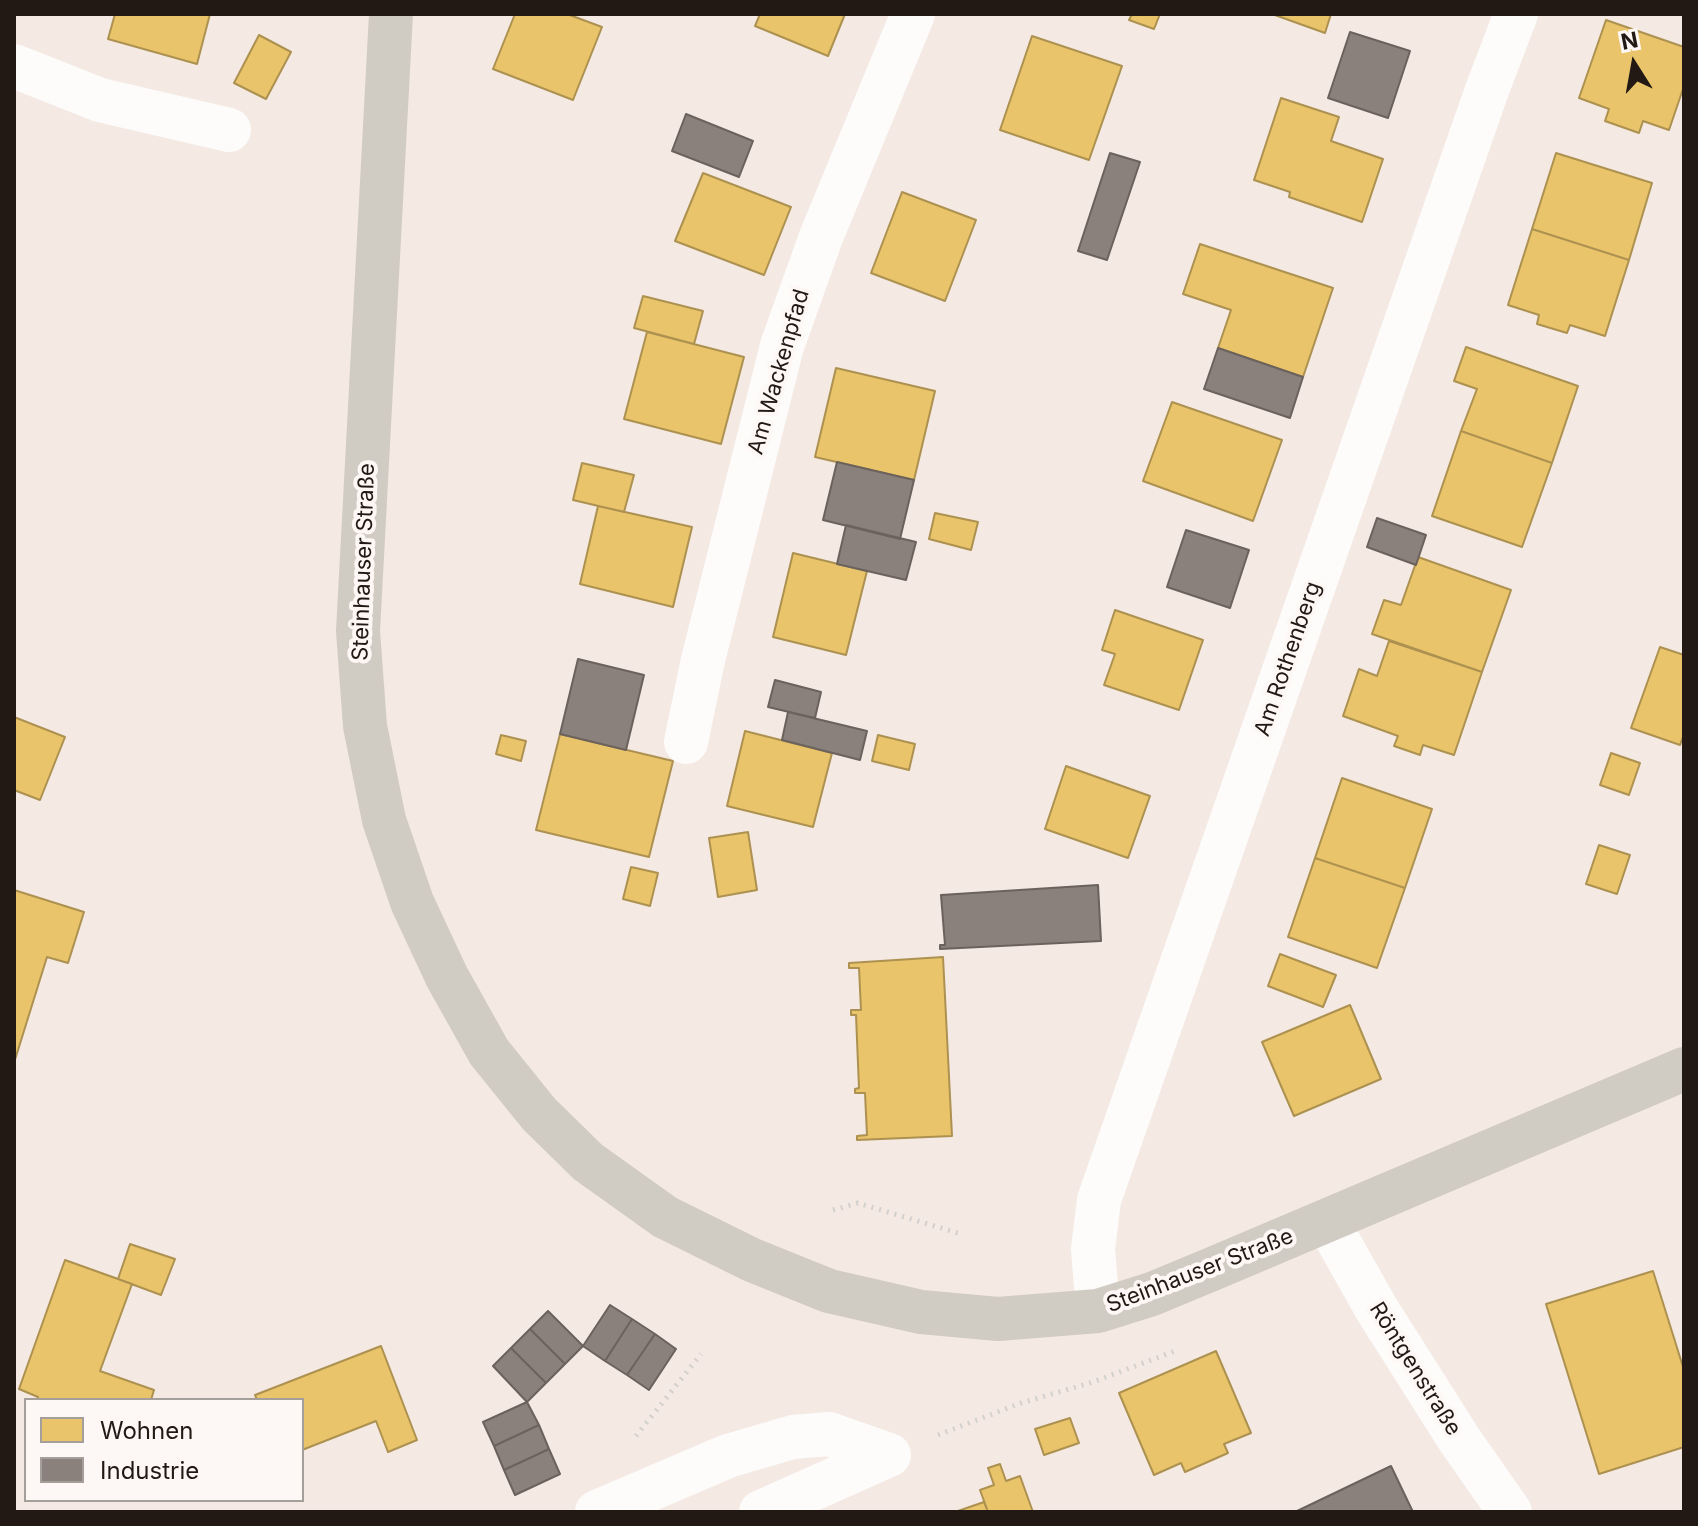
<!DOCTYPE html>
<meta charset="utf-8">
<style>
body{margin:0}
#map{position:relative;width:1698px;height:1526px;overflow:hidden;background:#f4e9e3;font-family:Inter,sans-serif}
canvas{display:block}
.frame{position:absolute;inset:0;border:16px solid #221914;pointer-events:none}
.legend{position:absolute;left:24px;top:1398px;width:280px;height:104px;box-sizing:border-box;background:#fdf8f5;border:2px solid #a59f9b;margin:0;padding:10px 14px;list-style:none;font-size:24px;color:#221914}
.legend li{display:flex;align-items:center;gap:16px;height:40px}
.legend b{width:40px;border:2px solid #a59f9b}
.north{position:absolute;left:1594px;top:24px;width:80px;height:80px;-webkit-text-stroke:6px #fdf8f5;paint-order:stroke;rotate:349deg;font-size:22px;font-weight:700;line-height:32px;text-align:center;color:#221914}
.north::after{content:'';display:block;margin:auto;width:28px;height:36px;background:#221914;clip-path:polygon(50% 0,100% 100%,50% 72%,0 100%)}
</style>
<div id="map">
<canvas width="1698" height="1526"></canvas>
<div class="frame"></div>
<ul class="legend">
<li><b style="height:22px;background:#e9c46a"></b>Wohnen</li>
<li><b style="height:22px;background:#8a817c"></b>Industrie</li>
</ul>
<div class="north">N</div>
</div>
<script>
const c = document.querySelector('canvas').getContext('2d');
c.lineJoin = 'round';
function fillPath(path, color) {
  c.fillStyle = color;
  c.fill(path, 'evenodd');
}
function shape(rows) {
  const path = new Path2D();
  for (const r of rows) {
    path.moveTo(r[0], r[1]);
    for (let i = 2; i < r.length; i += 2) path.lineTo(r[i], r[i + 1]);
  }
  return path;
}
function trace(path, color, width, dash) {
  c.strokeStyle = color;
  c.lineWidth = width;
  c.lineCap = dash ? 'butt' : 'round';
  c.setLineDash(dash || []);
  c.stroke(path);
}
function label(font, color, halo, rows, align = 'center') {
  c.font = font + ' Inter,sans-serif';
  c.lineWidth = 8;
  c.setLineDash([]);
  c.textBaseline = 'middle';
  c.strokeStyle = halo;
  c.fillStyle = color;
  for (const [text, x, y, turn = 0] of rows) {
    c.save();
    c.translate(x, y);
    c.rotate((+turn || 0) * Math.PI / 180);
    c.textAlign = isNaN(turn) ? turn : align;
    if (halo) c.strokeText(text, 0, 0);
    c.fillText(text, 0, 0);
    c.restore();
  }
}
const homes = shape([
 [115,14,210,14,197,64,108,39,115,14],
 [515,14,567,14,602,27,573,100,493,69,515,14],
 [760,14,845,14,828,56,755,26,760,14],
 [1132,14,1160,14,1154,29,1129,20,1132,14],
 [1272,14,1331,14,1325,33,1272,14],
 [1606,20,1684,47,1684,86,1669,130,1643,121,1639,133,1605,121,1609,109,1579,98,1606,20],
 [259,35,291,52,266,99,234,83,259,35],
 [1032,36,1122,66,1089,160,1000,130,1032,36],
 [1281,98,1339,117,1331,141,1383,159,1362,222,1289,197,1290,192,1254,180,1281,98],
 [1556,153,1652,183,1629,260,1532,229,1556,153],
 [703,173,791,207,764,275,675,241,703,173],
 [902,192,976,220,945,301,871,273,902,192],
 [1532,229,1629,260,1605,336,1570,325,1567,333,1537,324,1539,315,1508,305,1532,229],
 [1200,244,1333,288,1303,377,1218,348,1231,310,1183,294,1200,244],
 [643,296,703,311,694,344,634,328,643,296],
 [647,332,744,357,721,444,624,419,647,332],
 [1466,347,1578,386,1552,463,1461,431,1477,389,1454,381,1466,347],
 [836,368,935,391,914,480,815,457,836,368],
 [1172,402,1282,440,1253,521,1143,481,1172,402],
 [1461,431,1552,463,1522,547,1432,516,1461,431],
 [582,463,634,475,624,512,573,500,582,463],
 [598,506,692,527,673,607,580,584,598,506],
 [935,513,978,522,971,550,929,539,935,513],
 [793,553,867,571,846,655,773,637,793,553],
 [1418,557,1511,590,1482,672,1372,634,1384,600,1401,605,1418,557],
 [1115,610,1203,640,1179,710,1104,685,1115,654,1102,650,1115,610],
 [1389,641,1482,672,1454,755,1423,745,1420,755,1394,746,1398,736,1343,716,1359,669,1377,676,1389,641],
 [1660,647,1684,655,1684,734,1680,745,1631,728,1660,647],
 [14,717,65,737,40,800,14,790,14,717],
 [745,731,832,753,813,827,727,806,745,731],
 [560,734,673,761,649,857,536,830,560,734],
 [501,735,526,741,521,761,496,754,501,735],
 [878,735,915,744,909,770,872,761,878,735],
 [1611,753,1640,763,1629,795,1600,785,1611,753],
 [1066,766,1150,796,1128,858,1045,829,1066,766],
 [1342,778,1432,809,1405,888,1315,858,1342,778],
 [748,832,757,890,718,897,709,838,748,832],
 [1599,845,1630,855,1617,894,1586,884,1599,845],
 [1315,858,1405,888,1377,968,1288,937,1315,858],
 [631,867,658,873,650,906,623,899,631,867],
 [14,890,84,912,68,963,47,957,14,1063,14,890],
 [1280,954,1336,975,1323,1007,1268,986,1280,954],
 [943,957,952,1136,857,1140,857,1136,867,1135,865,1093,855,1093,855,1089,859,1088,856,1015,851,1015,851,1010,861,1010,859,968,849,968,849,963,943,957],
 [1350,1005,1381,1079,1294,1116,1262,1042,1350,1005],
 [130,1244,175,1259,161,1295,118,1279,130,1244],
 [65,1260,132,1284,100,1371,154,1390,151,1400,37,1400,38,1397,19,1389,65,1260],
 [1653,1271,1684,1370,1684,1447,1599,1474,1546,1304,1653,1271],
 [381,1346,417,1440,388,1452,376,1421,302,1450,302,1400,257,1400,255,1395,381,1346],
 [1216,1351,1251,1433,1224,1444,1228,1453,1185,1472,1181,1463,1154,1475,1119,1393,1216,1351],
 [1070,1418,1079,1443,1044,1455,1035,1429,1070,1418],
 [1000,1464,1006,1481,1020,1476,1033,1512,988,1512,980,1490,994,1485,988,1468,1000,1464],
 [984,1502,988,1512,955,1512,984,1502]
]);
const industry = shape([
 [1350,32,1410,51,1388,118,1328,98,1350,32],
 [686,114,753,141,739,177,672,151,686,114],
 [1110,153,1140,162,1107,260,1078,251,1110,153],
 [1218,348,1303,377,1290,418,1204,389,1218,348],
 [837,462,914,480,900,539,823,520,837,462],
 [1377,518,1426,535,1416,565,1367,547,1377,518],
 [846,525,916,542,906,580,837,564,846,525],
 [1186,530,1249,550,1230,608,1167,587,1186,530],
 [578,659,644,675,626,750,560,734,578,659],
 [775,680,821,692,815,718,768,707,775,680],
 [788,712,867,731,860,760,782,740,788,712],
 [1098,885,1101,941,940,949,940,945,945,945,941,895,1098,885],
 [610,1305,632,1319,605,1361,583,1346,610,1305],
 [548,1311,583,1346,565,1364,530,1329,548,1311],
 [632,1319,655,1334,627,1375,605,1361,632,1319],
 [530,1329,565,1364,546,1383,511,1348,530,1329],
 [655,1334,676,1349,649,1390,627,1375,655,1334],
 [511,1348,546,1383,527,1402,493,1366,511,1348],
 [527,1402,539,1425,494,1446,483,1422,527,1402],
 [539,1425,549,1449,504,1470,494,1446,539,1425],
 [549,1449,560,1474,515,1495,504,1470,549,1449],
 [1391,1466,1413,1512,1295,1512,1391,1466]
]);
const path = shape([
 [833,1210,858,1203,961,1234],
 [938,1435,1021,1403,1093,1382,1175,1351],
 [636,1436,701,1354]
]);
const minor = shape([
 [14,66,100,100,229,130],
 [686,742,703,660,782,346,821,237,913,14],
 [1327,1221,1376,1308,1459,1439,1510,1512],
 [1098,1311,1093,1249,1099,1200,1487,90,1516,14],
 [597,1512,728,1456,793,1437,829,1434,889,1455],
 [761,1512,889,1455]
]);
const major = shape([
 [391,14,358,631,365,726,384,820,412,902,447,977,489,1052,539,1114,588,1162,665,1217,752,1260,829,1291,921,1312,998,1319,1098,1311,1152,1294,1217,1267,1684,1069]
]);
const streetNames = [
 ["Am Wackenpfad",779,372,-74],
 ["Steinhauser Straße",364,562,-88],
 ["Am Rothenberg",1288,659,-71],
 ["Steinhauser Straße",1200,1271,-21],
 ["Röntgenstraße",1415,1369,58]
];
fillPath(homes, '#e9c46a');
trace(homes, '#ad9150', 2);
fillPath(industry, '#8a817c');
trace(industry, '#6b625d', 2);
trace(path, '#d3d0ce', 5, [2, 6]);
trace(minor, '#fdfcfb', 44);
trace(major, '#d1ccc3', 44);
label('22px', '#221914', '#fdf8f5', streetNames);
</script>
